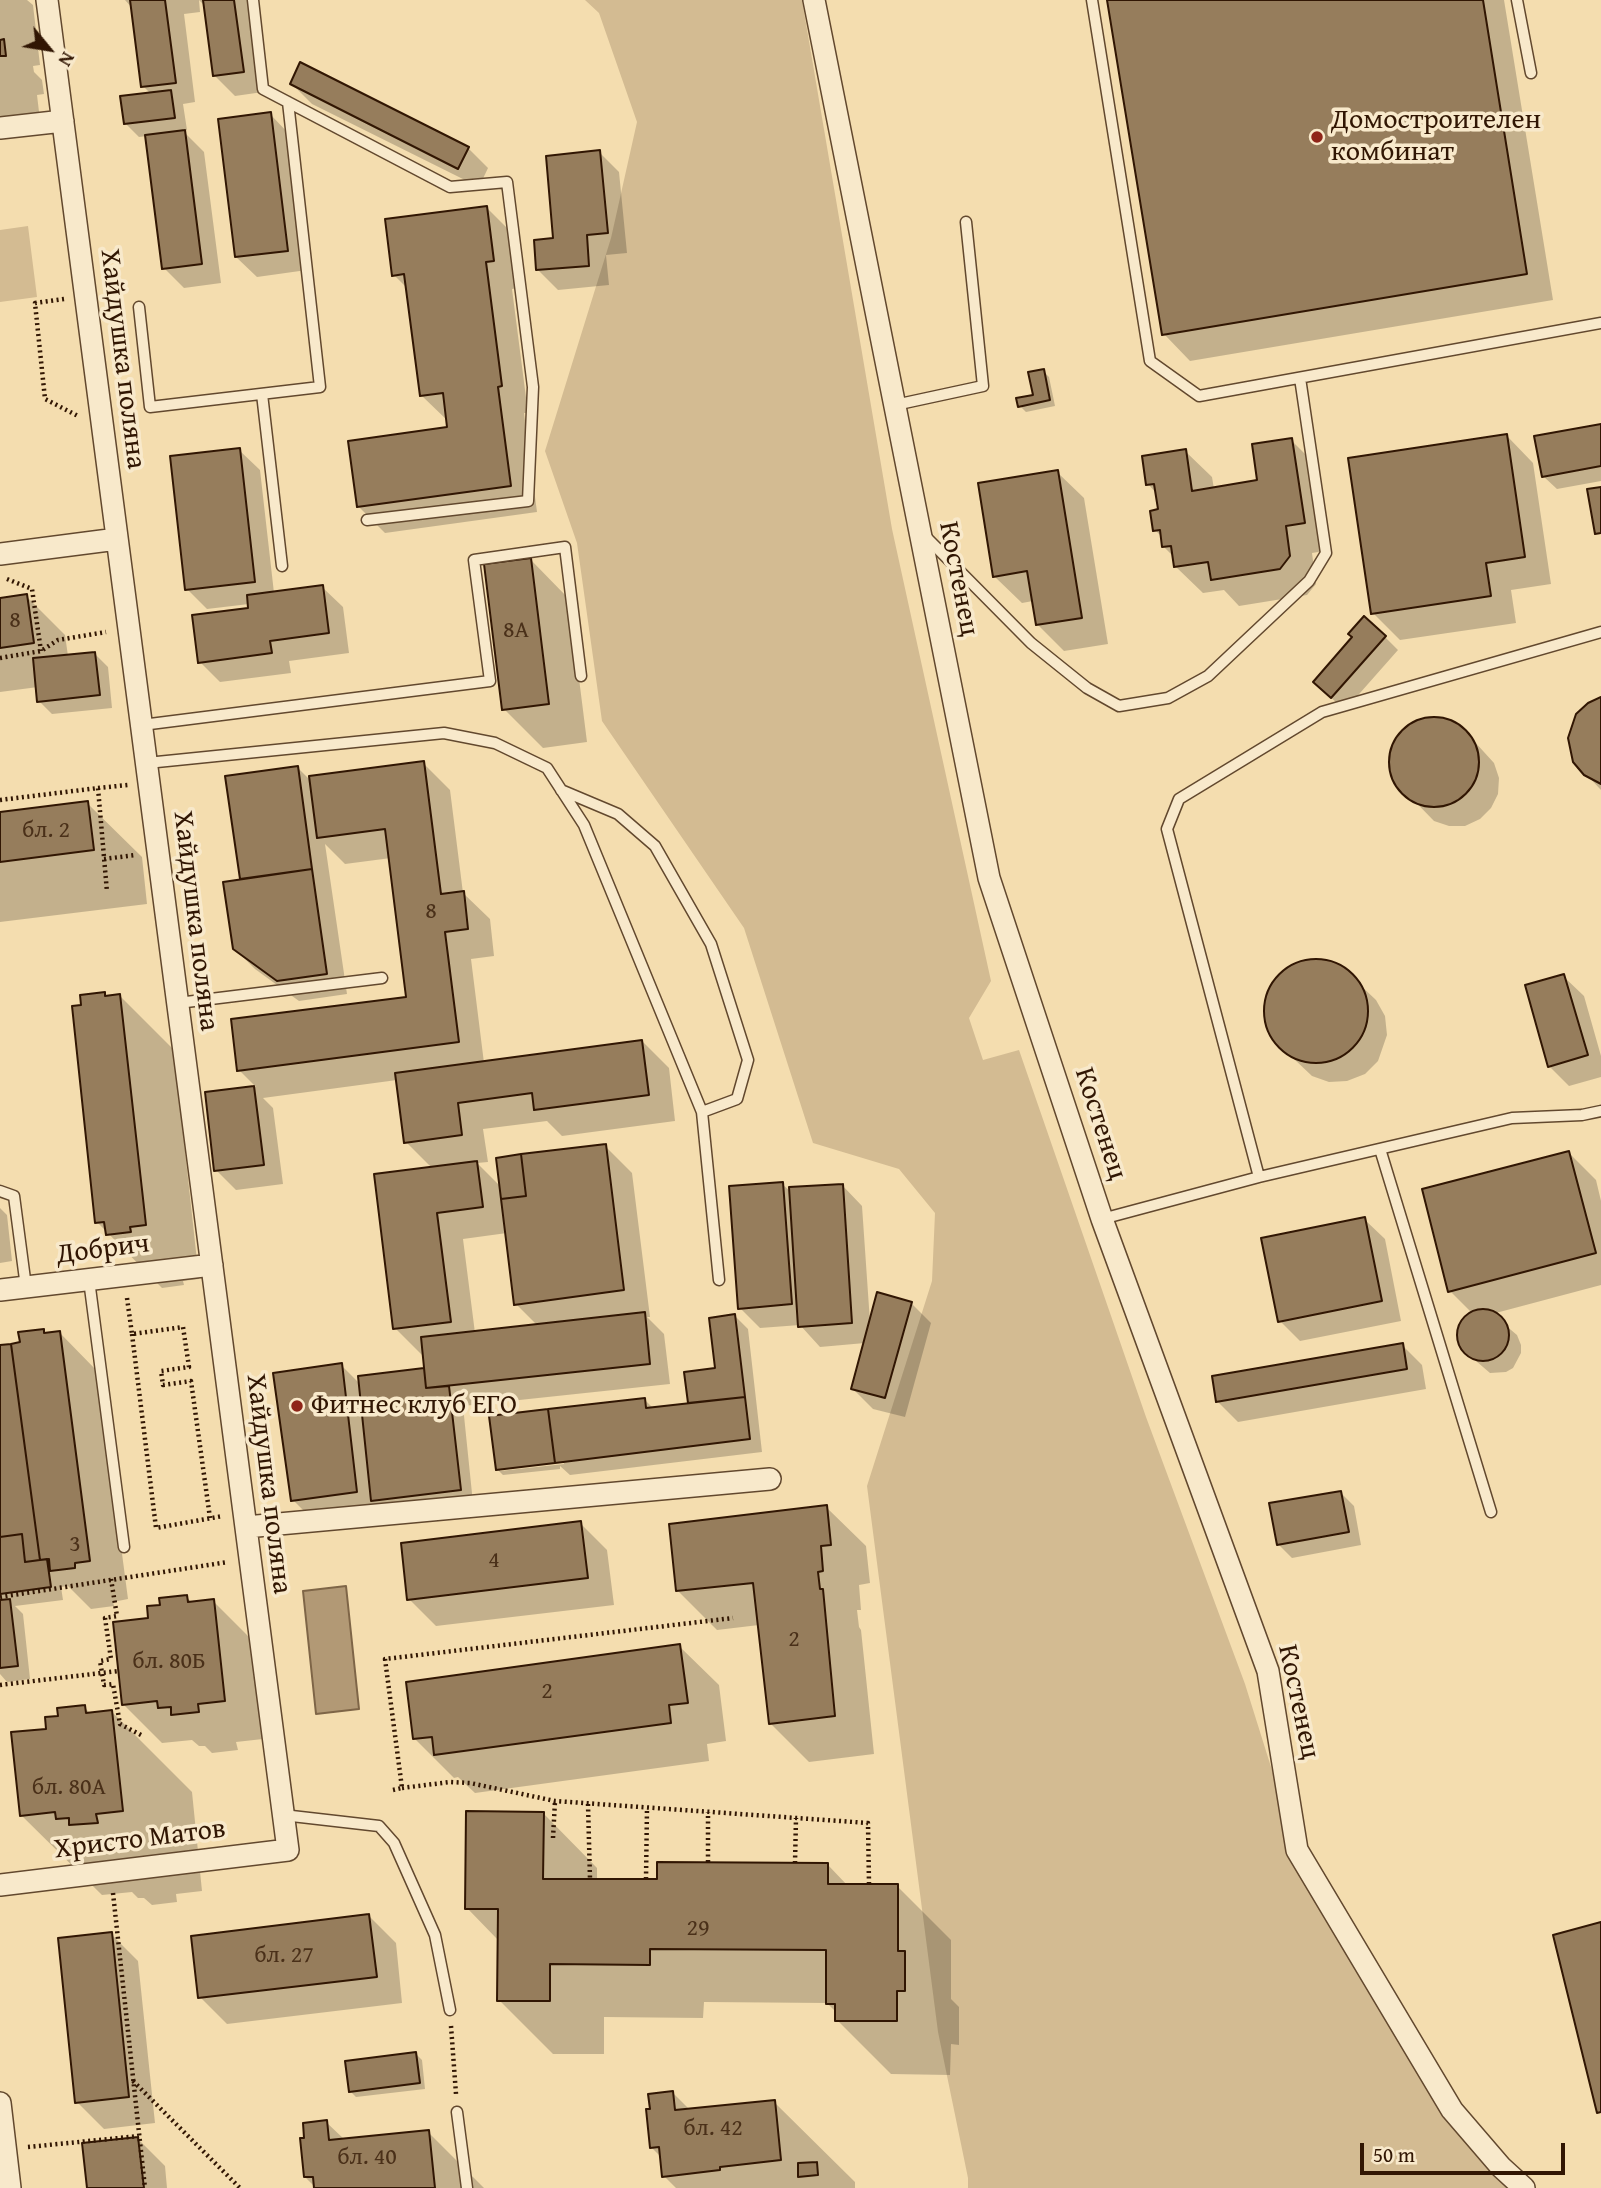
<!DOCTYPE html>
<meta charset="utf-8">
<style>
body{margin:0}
#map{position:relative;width:1601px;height:2188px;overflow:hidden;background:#f4ddaf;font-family:"Gentium Book Plus",serif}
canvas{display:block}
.north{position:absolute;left:14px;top:14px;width:70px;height:70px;-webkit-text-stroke:5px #f8e9cb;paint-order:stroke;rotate:120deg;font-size:19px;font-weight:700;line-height:28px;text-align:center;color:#311603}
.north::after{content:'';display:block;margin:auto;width:24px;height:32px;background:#311603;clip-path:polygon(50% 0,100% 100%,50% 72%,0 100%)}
.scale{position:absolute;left:1360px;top:2143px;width:205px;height:32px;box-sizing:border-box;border:4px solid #311603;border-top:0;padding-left:9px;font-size:21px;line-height:24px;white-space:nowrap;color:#311603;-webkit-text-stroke:5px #f8e9cb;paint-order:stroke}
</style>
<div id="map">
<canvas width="1601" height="2188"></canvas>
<div class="north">N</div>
<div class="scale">50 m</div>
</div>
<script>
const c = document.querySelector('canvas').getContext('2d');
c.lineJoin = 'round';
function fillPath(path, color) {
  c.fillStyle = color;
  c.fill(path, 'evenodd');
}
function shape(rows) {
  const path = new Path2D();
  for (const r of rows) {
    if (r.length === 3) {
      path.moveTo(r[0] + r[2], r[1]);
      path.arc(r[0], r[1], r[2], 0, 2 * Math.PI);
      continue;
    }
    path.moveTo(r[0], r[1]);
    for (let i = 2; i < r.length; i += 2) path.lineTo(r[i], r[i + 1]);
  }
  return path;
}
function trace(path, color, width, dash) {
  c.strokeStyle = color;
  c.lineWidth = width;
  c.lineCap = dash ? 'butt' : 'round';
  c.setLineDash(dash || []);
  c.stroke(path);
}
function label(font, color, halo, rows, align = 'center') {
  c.font = font + ' "Gentium Book Plus",serif';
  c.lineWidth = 7;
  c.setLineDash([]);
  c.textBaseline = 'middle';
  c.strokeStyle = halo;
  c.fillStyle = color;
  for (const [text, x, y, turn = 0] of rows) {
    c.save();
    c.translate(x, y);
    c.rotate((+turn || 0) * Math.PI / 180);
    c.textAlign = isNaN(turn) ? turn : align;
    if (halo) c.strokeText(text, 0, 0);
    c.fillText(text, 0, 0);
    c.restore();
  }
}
const green = shape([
 [585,0,802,0,892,529,991,981,969,1018,983,1060,1019,1050,1146,1417,1245,1684,1297,1850,1452,2110,1524,2188,968,2188,968,2178,938,2032,867,1486,932,1281,935,1213,899,1169,813,1143,744,928,602,721,577,543,545,451,611,238,637,122,599,13],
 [28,226,37,297,0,302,0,230]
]);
const water = shape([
 [346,1586,359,1709,316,1714,303,1591,346,1586]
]);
const shadow = shape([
 [0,0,27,0,33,5,40,65,33,66,34,72,42,80,44,94,37,95,40,120,0,127],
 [125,0,199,0,200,12,184,14,195,102,183,104,187,130,183,131,204,152,221,283,184,288,164,268,147,136,139,137,126,124,151,94,143,86,133,9],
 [199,0,250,0,263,92,235,96,215,76,206,7],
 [1109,0,1504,0,1553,300,1190,361,1164,334],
 [301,65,468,148,488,168,479,187,312,104,292,84],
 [270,114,290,135,307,270,257,277,236,257],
 [599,152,619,172,627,253,606,255,609,285,558,290,538,270],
 [486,207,513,234,520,288,512,289,528,413,524,413,537,512,385,533,358,506,449,428,449,422,422,396,408,289,394,275],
 [1043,371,1049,377,1055,406,1026,412,1020,406,1035,396],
 [1601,425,1601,481,1557,489,1543,476],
 [1507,436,1533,463,1551,584,1511,590,1516,623,1400,640,1373,613],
 [1291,440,1318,467,1330,550,1312,553,1316,584,1307,595,1239,606,1224,590,1203,593,1176,567,1174,557,1164,547,1163,538,1155,530,1160,511,1157,494,1148,484,1185,451,1212,477,1214,489,1259,482],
 [239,450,260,470,274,593,322,587,343,607,349,653,289,661,291,673,220,682,200,662,250,609,249,604,207,609,187,589],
 [1057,472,1084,498,1108,644,1064,651,1037,624,1033,601,1022,603,995,577],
 [530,559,569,599,587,742,543,748,504,709],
 [26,596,65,635,68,656,94,653,108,667,112,708,52,714,39,701,38,687,0,692,0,600],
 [1354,637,1385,637,1398,650,1345,710,1328,695],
 [1601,699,1601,790,1585,773],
 [1425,719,1441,719,1463,729,1494,763,1499,778,1498,794,1491,808,1480,819,1465,826,1449,826,1434,821,1396,782,1391,767,1392,751,1399,737,1410,726],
 [423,763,450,790,463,893,490,919,494,956,471,959,484,1063,642,1041,669,1068,675,1121,562,1136,547,1121,483,1129,488,1162,477,1163,501,1187,605,1146,632,1173,650,1317,647,1317,664,1334,670,1384,463,1406,473,1503,320,1527,293,1500,341,1365,360,1384,360,1377,426,1369,425,1354,422,1355,395,1328,432,1168,406,1142,397,1080,263,1098,273,1108,283,1184,236,1190,216,1170,207,1093,256,1087,239,1070,408,998,391,858,345,864,325,844,347,994,299,1001,255,969,234,948,242,881,227,778,297,767,311,781],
 [507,1233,516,1304,538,1326,475,1333,463,1239],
 [87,803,142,857,147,904,0,922,0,814],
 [1305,961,1323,961,1341,967,1376,1000,1385,1016,1387,1035,1378,1061,1365,1074,1347,1081,1329,1082,1312,1076,1276,1042,1268,1026,1265,1008,1275,981,1288,968],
 [1563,976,1584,996,1601,1056,1601,1077,1569,1086,1549,1066],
 [104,994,108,998,120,996,174,1050,199,1279,183,1281,184,1285,162,1288,97,1222,83,1007],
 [1569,1153,1596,1180,1601,1201,1601,1285,1492,1314,1517,1335,1521,1345,1521,1353,1513,1368,1506,1372,1490,1373,1462,1349,1459,1332,1462,1324,1472,1313,1450,1291],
 [782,1184,791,1192,842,1185,862,1206,870,1322,911,1303,931,1323,905,1417,873,1409,853,1389,865,1343,820,1347,800,1325,760,1328,740,1308],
 [0,1208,7,1215,12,1261,0,1263],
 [1364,1219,1385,1239,1401,1321,1300,1341,1280,1321],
 [735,1316,748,1329,762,1452,570,1475,560,1466,560,1469,503,1475,497,1469,491,1418,547,1411,550,1414,550,1411,644,1399,654,1409,690,1405,686,1373,717,1370,711,1319],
 [563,1460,564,1464,500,1471,500,1468],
 [43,1330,46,1334,59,1332,98,1372,128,1599,113,1602,114,1606,91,1609,68,1586,61,1587,63,1600,15,1606,23,1614,30,1679,7,1682,0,1674,0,1602,3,1602,0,1599,0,1347,22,1344],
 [1402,1345,1422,1365,1426,1389,1238,1422,1218,1402],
 [1341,1493,1354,1506,1361,1545,1292,1558,1278,1544],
 [826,1507,866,1546,870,1583,859,1585,861,1610,857,1610,859,1627,861,1630,874,1754,809,1762,770,1723,759,1625,717,1630,678,1591],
 [580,1523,607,1550,614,1605,436,1626,409,1599],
 [186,1597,193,1603,213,1601,252,1640,263,1739,236,1742,238,1750,212,1753,205,1746,199,1746,192,1740,162,1743,123,1704,150,1619,162,1606],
 [679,1646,719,1685,726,1741,707,1744,709,1761,475,1793,458,1777,454,1778,415,1739],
 [84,1707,91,1714,111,1711,192,1792,202,1891,176,1894,177,1902,152,1905,144,1898,138,1898,132,1892,102,1895,21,1815,48,1730,60,1717],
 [543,1813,597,1868,597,1881,658,1881,828,1865,848,1886,897,1886,951,1940,951,1999,959,2007,959,2045,951,2044,950,2075,891,2074,837,2020,837,2013,827,2003,704,2002,703,2018,604,2017,604,2054,553,2054,499,2000,499,1941,467,1908],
 [369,1916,396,1943,402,2003,227,2024,200,1997],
 [111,1934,138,1961,155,2123,104,2129,77,2102],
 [416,2054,422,2060,425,2089,356,2097,350,2091],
 [673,2093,691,2111,774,2102,855,2182,855,2188,676,2188,664,2176,662,2158,651,2147,652,2110],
 [326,2122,345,2140,428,2132,484,2188,316,2188,305,2177,306,2140],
 [138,2139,165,2166,167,2188,89,2188]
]);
const building = shape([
 [130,0,165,0,176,83,141,87,130,0],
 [203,0,234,0,244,72,213,76,203,0],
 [1107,0,1483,0,1527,274,1162,335,1107,0],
 [4,39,6,56,0,56,0,40,4,39],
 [300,62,469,147,458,169,290,84,300,62],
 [171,90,175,118,124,124,120,96,171,90],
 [271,112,288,251,235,257,218,119,271,112],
 [185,130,202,264,162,269,145,135,185,130],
 [600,150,608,233,587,235,589,266,536,270,534,240,553,238,546,156,600,150],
 [487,206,494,261,486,262,502,386,498,387,511,486,357,507,348,441,447,427,443,393,420,396,404,274,392,276,385,219,487,206],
 [1044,369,1050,400,1018,407,1016,398,1033,395,1028,372,1044,369],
 [1601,424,1601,466,1542,477,1534,436,1601,424],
 [1507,434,1525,557,1486,563,1491,596,1371,614,1348,458,1507,434],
 [1292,438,1305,523,1286,526,1290,556,1280,569,1211,580,1208,562,1174,567,1171,546,1162,547,1160,530,1153,531,1150,511,1158,509,1154,484,1146,485,1142,456,1186,449,1192,491,1257,480,1252,444,1292,438],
 [240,448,255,582,185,590,170,456,240,448],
 [1058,470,1082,618,1036,625,1027,571,993,577,978,483,1058,470],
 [1601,487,1601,533,1595,534,1587,489,1601,487],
 [531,558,549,704,502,710,484,564,531,558],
 [323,585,329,633,270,641,272,653,198,663,192,615,248,608,247,595,323,585],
 [27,594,34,643,0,648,0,598,27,594],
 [1364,616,1386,636,1331,698,1313,682,1352,637,1348,634,1364,616],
 [95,652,100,695,37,702,33,658,95,652],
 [1601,697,1601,784,1584,775,1573,762,1568,738,1576,714,1588,703,1601,697],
 [1434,762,45],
 [424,761,441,894,464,891,468,929,445,932,459,1042,237,1071,231,1019,406,997,385,829,317,838,309,776,424,761],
 [298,766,312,869,240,879,225,776,298,766],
 [88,801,94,850,0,862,0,812,88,801],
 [312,869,327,974,277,981,233,949,223,882,312,869],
 [1316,1011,52],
 [1564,974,1588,1055,1548,1067,1525,985,1564,974],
 [105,992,105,996,120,994,146,1225,130,1227,131,1232,106,1235,104,1222,95,1223,72,1006,81,1005,80,995,105,992],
 [642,1040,649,1095,534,1110,532,1093,458,1103,462,1135,404,1143,395,1073,642,1040],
 [254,1086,264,1165,214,1171,205,1092,254,1086],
 [606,1144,624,1290,514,1305,501,1199,526,1196,521,1154,606,1144],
 [1569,1151,1596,1253,1448,1292,1422,1189,1569,1151],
 [521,1154,526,1196,501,1199,496,1158,521,1154],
 [477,1161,483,1207,437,1213,451,1322,393,1329,374,1174,477,1161],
 [783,1182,792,1304,738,1309,729,1186,783,1182],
 [843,1184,852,1323,798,1327,789,1187,843,1184],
 [1365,1217,1382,1301,1278,1322,1261,1238,1365,1217],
 [877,1292,912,1302,885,1398,851,1389,877,1292],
 [1483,1335,26],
 [645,1312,650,1364,426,1388,421,1337,645,1312],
 [735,1314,745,1397,688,1403,684,1372,715,1368,709,1318,735,1314],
 [44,1329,44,1333,60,1331,90,1561,75,1563,75,1568,50,1571,49,1559,40,1560,11,1344,20,1342,18,1332,44,1329],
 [1403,1343,1407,1369,1216,1402,1212,1376,1403,1343],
 [11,1344,40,1560,25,1562,22,1534,0,1537,0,1345,11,1344],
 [342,1363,357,1492,291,1501,273,1373,342,1363],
 [424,1368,426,1388,449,1386,461,1490,371,1501,358,1376,424,1368],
 [745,1397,750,1439,555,1463,548,1409,645,1398,646,1408,745,1397],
 [548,1409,555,1463,496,1470,489,1416,548,1409],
 [1341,1491,1349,1532,1277,1545,1269,1503,1341,1491],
 [827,1505,831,1545,821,1546,823,1571,818,1572,820,1589,823,1589,835,1716,769,1724,753,1583,676,1591,669,1524,827,1505],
 [581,1521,588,1578,407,1600,401,1543,581,1521],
 [22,1534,25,1562,47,1559,51,1587,0,1594,0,1537,22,1534],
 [187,1595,188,1602,214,1599,225,1701,198,1704,199,1712,171,1715,171,1707,158,1708,157,1701,122,1705,113,1622,148,1618,147,1606,160,1605,159,1598,187,1595],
 [10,1599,18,1666,0,1668,0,1600,10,1599],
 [680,1644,688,1703,669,1705,671,1723,434,1755,432,1737,413,1739,406,1682,680,1644],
 [85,1705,86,1713,112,1710,123,1811,96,1814,98,1823,69,1825,69,1818,56,1819,55,1812,20,1816,11,1732,46,1729,45,1717,58,1716,57,1708,85,1705],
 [466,1811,544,1812,543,1879,657,1879,657,1862,828,1863,828,1884,898,1884,898,1951,905,1951,905,1991,897,1991,897,2021,835,2021,835,2004,826,2004,826,1950,650,1949,650,1965,550,1964,550,2001,497,2001,498,1909,465,1909,466,1811],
 [369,1914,377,1977,198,1998,191,1936,369,1914],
 [1601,1922,1601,2112,1597,2113,1553,1935,1601,1922],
 [112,1932,129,2097,75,2103,58,1938,112,1932],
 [416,2052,420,2083,349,2092,345,2061,416,2052],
 [673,2091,675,2110,775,2100,781,2160,720,2167,720,2170,662,2177,659,2147,650,2148,646,2109,650,2109,648,2094,673,2091],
 [327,2120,329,2140,429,2130,435,2188,314,2188,313,2177,304,2177,300,2138,304,2138,303,2123,327,2120],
 [138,2137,144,2188,87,2188,82,2143,138,2137],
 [817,2162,818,2175,798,2177,798,2163,817,2162]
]);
const path = shape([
 [64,299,35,303,45,399,78,416],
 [7,579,32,589,41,651],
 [0,658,41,651,58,640,106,632],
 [98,788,128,785],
 [0,800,98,788,107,892],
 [104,859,136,855],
 [127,1298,132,1334,183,1327,189,1367,161,1371,163,1385,191,1381,210,1518],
 [132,1334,156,1528,223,1516],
 [111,1579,117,1616,105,1618,111,1659,100,1661,104,1685,113,1684,120,1724,141,1735],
 [0,1597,228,1562],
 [0,1685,118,1671],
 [402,1788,450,1782,470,1783,555,1801,868,1823,869,1884],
 [393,1790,402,1788,385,1659,733,1618],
 [588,1804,590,1879],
 [553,1838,555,1801],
 [708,1862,708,1812],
 [795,1863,796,1818],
 [646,1879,647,1808],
 [113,1893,145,2188],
 [451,2026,456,2094],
 [133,2081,240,2188],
 [28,2147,139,2136]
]);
const service = shape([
 [253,0,263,89,450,187,507,182,533,387,528,501,367,520],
 [1092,0,1150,361,1199,396,1601,323],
 [1517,0,1531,73],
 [139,307,150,407,320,387,288,102],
 [262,394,282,566],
 [895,405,983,386,966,222],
 [924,535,1031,643,1087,688,1119,706,1168,698,1208,676,1309,581,1326,553,1300,378],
 [142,725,490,681,474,560,565,547,581,676],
 [147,763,444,733,495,743,547,768,584,825,702,1112,719,1280],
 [561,790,618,814,655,846,711,944,748,1060,737,1099,702,1112],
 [178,1003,382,978],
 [1380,1149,1491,1512],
 [1259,1177,1167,829,1179,799,1322,712,1601,632],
 [0,1191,14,1196,26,1287],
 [1102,1219,1259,1177,1512,1118,1582,1115,1601,1111],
 [89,1280,124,1547],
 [283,1815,379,1826,394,1843,435,1935,450,2010],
 [457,2112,467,2188]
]);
const minor = shape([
 [814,0,989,878,1102,1219,1268,1671,1297,1850,1452,2110,1501,2167,1524,2188],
 [0,128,63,121],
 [0,554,117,539],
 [0,1290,212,1265],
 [246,1527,770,1479],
 [0,1885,288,1850,47,0],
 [0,2103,10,2188]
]);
const markers = [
 [1317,137,7,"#8f2418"],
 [297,1406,7,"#8f2418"]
];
const numberNames = [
 ["8",15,621],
 ["8A",516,631],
 ["бл. 2",46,831],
 ["8",431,912],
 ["3",75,1545],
 ["4",494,1561],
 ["2",794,1640],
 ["бл. 80Б",169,1662],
 ["2",547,1692],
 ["бл. 80А",69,1788],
 ["29",698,1929],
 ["бл. 27",284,1956],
 ["бл. 42",713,2129],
 ["бл. 40",367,2158]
];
const poiNames = [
 ["Домостроителен",1331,121],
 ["комбинат",1331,153],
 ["Фитнес клуб ЕГО",311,1406]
];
const streetNames = [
 ["Хайдушка поляна",122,359,83],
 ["Костенец",958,579,79],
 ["Хайдушка поляна",195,921,83],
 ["Костенец",1100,1124,72],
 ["Добрич",103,1250,-7],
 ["Хайдушка поляна",268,1484,83],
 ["Костенец",1298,1702,78],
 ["Христо Матов",140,1840,-7]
];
fillPath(green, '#d3bb92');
fillPath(water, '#b29975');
trace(water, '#7e6547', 2);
fillPath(shadow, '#0003');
fillPath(building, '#967d5c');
trace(building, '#311603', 2);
trace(service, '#62482e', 13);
trace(minor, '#62482e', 24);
trace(path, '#311603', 4.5, [2, 3.5]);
trace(service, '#f8e9cb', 10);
trace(minor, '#f8e9cb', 21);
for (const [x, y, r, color] of markers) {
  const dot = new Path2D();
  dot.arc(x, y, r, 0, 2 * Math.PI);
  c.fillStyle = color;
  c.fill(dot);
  trace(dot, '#f8e9cb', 2.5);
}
label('24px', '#4a3019', null, numberNames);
label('28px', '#311603', '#f8e9cb', poiNames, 'left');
label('28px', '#311603', '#f8e9cb', streetNames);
</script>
